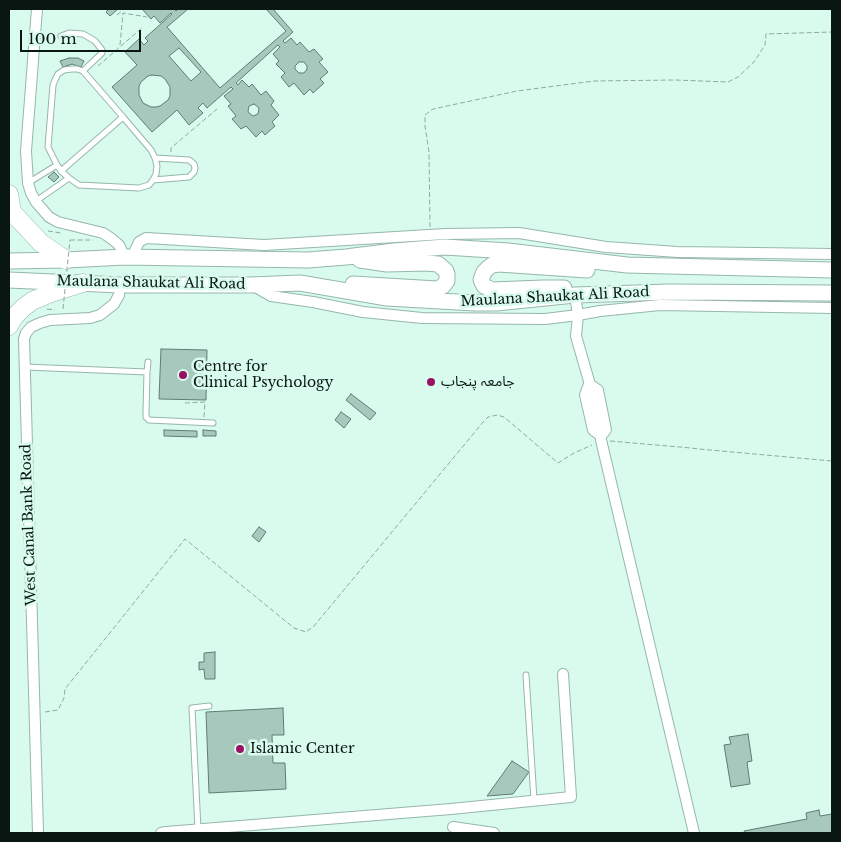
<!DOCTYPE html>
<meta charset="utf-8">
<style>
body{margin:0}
#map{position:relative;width:841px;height:842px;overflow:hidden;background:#d8fbee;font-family:"Libre Baskerville",serif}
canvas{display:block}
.frame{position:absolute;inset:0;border:10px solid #091612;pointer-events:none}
.scale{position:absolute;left:20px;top:30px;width:121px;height:22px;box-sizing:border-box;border:2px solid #091612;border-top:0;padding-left:6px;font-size:15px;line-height:18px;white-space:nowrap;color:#091612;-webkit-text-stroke:4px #d8fbee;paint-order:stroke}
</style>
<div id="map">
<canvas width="841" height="842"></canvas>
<div class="frame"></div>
<div class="scale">100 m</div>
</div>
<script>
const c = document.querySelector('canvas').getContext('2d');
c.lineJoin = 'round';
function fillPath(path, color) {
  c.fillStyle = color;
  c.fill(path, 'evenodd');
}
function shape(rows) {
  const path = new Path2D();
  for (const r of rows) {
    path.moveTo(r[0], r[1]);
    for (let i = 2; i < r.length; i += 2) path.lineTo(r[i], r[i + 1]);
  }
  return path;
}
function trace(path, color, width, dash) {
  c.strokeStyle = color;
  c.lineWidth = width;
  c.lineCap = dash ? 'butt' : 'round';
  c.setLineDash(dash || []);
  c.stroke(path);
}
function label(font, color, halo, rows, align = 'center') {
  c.font = font + ' "Libre Baskerville","Noto Sans Arabic",serif';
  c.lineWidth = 5;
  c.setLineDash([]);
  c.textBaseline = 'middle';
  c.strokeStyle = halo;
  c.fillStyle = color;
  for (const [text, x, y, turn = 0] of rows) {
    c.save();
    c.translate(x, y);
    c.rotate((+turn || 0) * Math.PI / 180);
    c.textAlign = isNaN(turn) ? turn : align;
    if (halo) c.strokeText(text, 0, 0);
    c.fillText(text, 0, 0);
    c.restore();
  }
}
const building = shape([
 [109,9,118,9,110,16,106,12,109,9],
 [142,9,176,9,175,10,176,11,178,9,188,9,167,27,220,88,286,31,266,9,273,9,293,32,283,41,285,43,291,38,297,45,300,42,309,52,314,49,323,59,319,62,328,72,320,79,324,83,313,93,310,89,304,95,294,83,289,87,281,77,285,73,276,64,279,61,273,54,280,47,278,45,236,83,238,85,242,80,249,87,252,84,261,95,266,91,274,101,271,105,279,115,272,122,275,126,265,135,262,131,256,137,246,126,241,129,232,119,236,116,228,106,231,104,224,96,233,89,231,87,207,108,203,103,198,108,203,113,189,125,177,110,152,132,112,87,137,65,125,52,139,39,144,45,148,41,145,38,172,14,171,13,160,23,154,16,151,19,142,9],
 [179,48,201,72,191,81,169,56,179,48],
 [299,62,304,62,307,66,307,69,304,73,299,73,295,69,295,66,299,62],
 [152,75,161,76,165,79,170,87,170,96,168,100,160,106,156,107,151,107,143,103,139,95,139,86,141,82,148,76,152,75],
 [254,104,258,107,259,109,258,114,253,116,249,113,248,111,249,106,254,104],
 [69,58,78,58,84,61,81,67,72,64,63,67,60,61,69,58],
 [54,172,59,177,54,182,48,177,54,172],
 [161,349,207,350,206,400,159,399,161,349],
 [351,394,376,413,370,420,346,400,351,394],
 [341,412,351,419,344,428,335,420,341,412],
 [164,430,197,431,197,437,164,436,164,430],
 [203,430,216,431,216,436,203,436,203,430],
 [259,527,266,532,259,542,252,536,259,527],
 [215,652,215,679,205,679,204,669,199,670,199,662,204,662,204,653,215,652],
 [283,708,284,735,272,735,273,763,285,763,286,789,209,793,206,712,283,708],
 [748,734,752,761,747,762,750,784,731,787,724,745,731,744,729,737,748,734],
 [512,761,529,772,513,794,487,796,512,761],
 [819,810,820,816,832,814,832,833,745,833,744,831,807,819,806,813,819,810]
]);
const path = shape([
 [117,15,124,9],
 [120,45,123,13,147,17],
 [98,66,143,27],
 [171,152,171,148,217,109],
 [430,227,429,152,425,126,425,115,433,109,517,91,594,81,675,80,728,82,738,77,754,62,765,45,766,34,832,32],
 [48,231,61,233],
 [70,240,93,240],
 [47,309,55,310],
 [185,403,205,402,204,417],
 [610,441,691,448,699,449,832,461],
 [45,712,58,710,64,698,65,689,185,539,294,628,306,632,314,626,484,421,488,417,497,415,504,417,558,463,574,453,592,445]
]);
const lane = shape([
 [61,36,69,33,83,34,95,41,102,50,102,53,83,71],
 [61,171,123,117,83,71,77,69,72,69,64,70,58,74,55,80,53,85,48,147,57,165,61,171,69,178,79,185,139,188,149,185,153,180,156,174,157,166,155,158,151,150,123,117],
 [153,180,189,177,194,172,195,168,194,164,189,160,155,158],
 [28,183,57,165],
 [36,201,69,178],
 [25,367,147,372,148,362],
 [147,372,146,412,146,417,149,420,213,423],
 [526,675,534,800],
 [198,829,192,708,209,706]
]);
const street = shape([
 [37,9,26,151,28,183,31,193,36,202,49,217,58,222,103,233,112,239,119,245,125,257],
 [132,257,139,242,146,238,264,245,445,234,519,233,606,247,678,252,832,254],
 [252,285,271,296,313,302,363,312,422,318,545,319,578,315,600,311,660,305,832,308],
 [575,295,578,315,576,336,593,395,600,428,601,440,694,833],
 [589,384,598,390,606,430,601,436,593,430,585,395,589,384],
 [453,827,494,833],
 [38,833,24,339,26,333,31,327,40,323,50,320,90,318,100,315,114,304,119,295,120,285],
 [161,833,166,832,451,809,571,797,563,674]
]);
const primary = shape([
 [9,261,66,260,125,257,308,260,346,257,394,251,445,247,508,251,627,265,832,270],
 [9,280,120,285,251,285,300,283,387,298,475,303,496,303,575,295,669,292,832,293],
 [353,284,437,289,443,286,447,281,447,274,446,271,438,264,426,263,387,264,360,260],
 [564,288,543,288,492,290,484,286,481,280,484,272,488,268,492,265,499,264,587,270]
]);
const highway = shape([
 [9,194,12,212,41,243,66,260],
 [9,326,14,317,23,308,32,301,51,293,83,283]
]);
const pathBridge = shape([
 [63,309,70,240]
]);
const markers = [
 [183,375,5,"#991164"],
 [431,382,5,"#991164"],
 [240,749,5,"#991164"]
];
const streetNames = [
 ["Maulana Shaukat Ali Road",151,283,1],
 ["Maulana Shaukat Ali Road",555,297,-3],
 ["West Canal Bank Road",29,525,-92]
];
const poiNames = [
 ["Centre for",193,367],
 ["Clinical Psychology",193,383],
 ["جامعہ پنجاب",441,382],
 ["Islamic Center",250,749]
];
fillPath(building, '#a7c9bd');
trace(building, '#5e7d72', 1);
trace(lane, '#96b7ab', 7);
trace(street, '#96b7ab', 12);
trace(primary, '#96b7ab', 17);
trace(highway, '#96b7ab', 19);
trace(path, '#8ea99f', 1, [5, 2.5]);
trace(lane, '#fff', 5);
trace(street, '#fff', 10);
trace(primary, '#fff', 15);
trace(highway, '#fff', 18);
trace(pathBridge, '#8ea99f', 1, [5, 2.5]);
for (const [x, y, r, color] of markers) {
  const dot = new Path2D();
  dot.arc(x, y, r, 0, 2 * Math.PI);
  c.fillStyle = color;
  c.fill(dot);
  trace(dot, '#d8fbee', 2);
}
label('14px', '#091612', '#d8fbee', streetNames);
label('14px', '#091612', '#d8fbee', poiNames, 'left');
</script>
